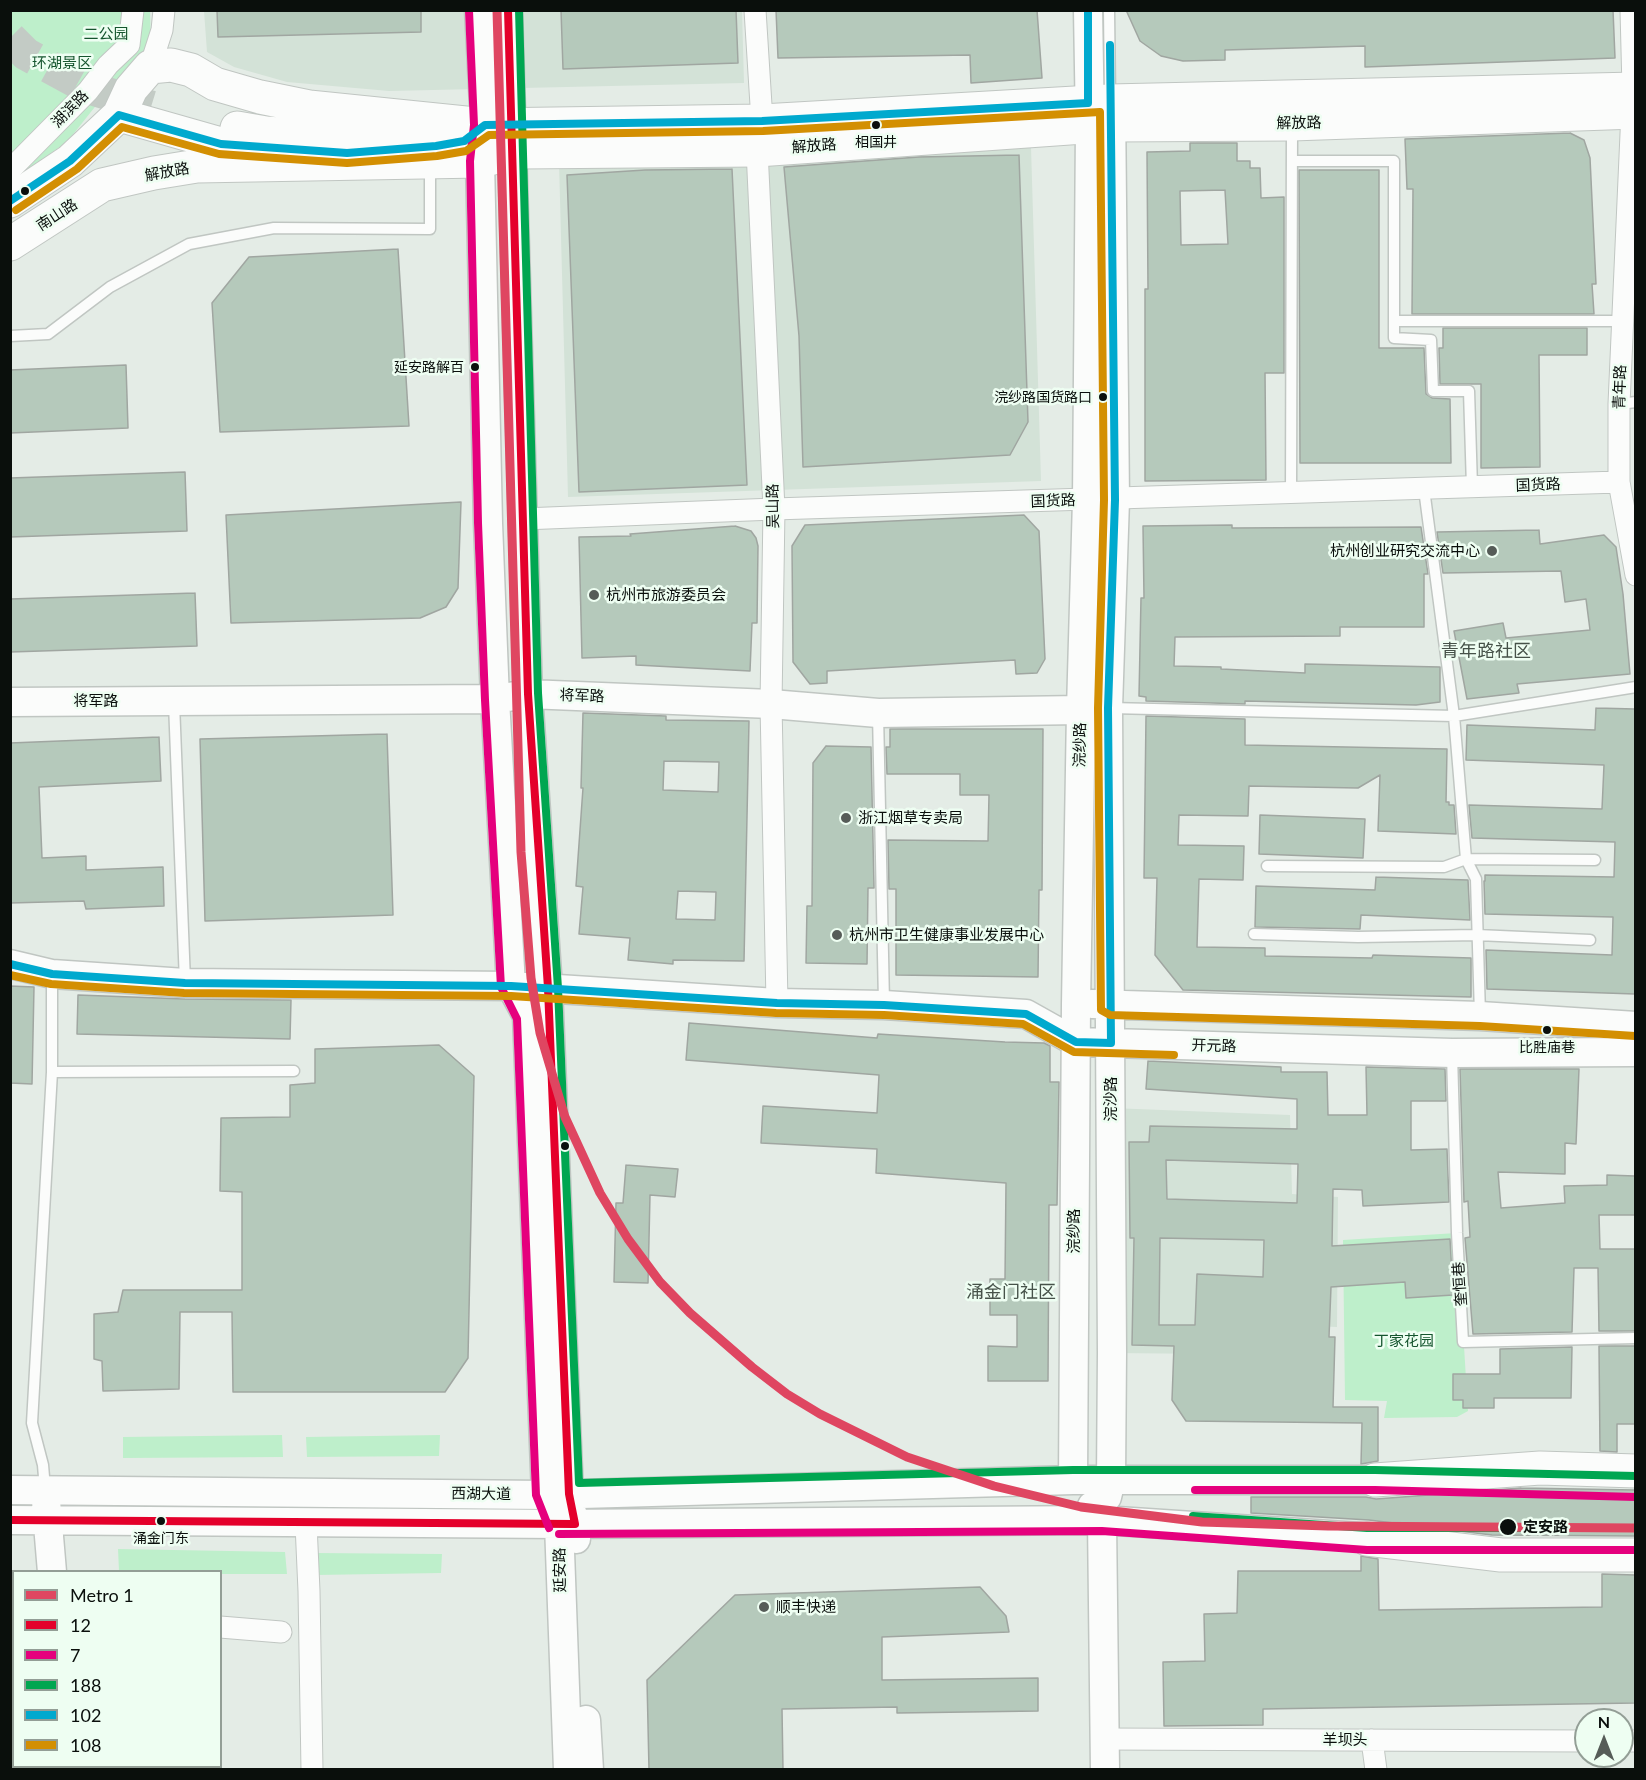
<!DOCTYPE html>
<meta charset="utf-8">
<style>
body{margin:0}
#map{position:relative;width:1646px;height:1780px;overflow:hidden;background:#e4ece6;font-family:Lato,sans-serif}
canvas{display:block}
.frame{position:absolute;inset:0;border:12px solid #0a0f0c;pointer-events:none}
.legend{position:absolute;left:12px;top:1570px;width:210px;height:198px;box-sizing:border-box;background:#eefef2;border:2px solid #939e96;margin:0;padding:8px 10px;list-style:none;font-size:18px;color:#0a0f0c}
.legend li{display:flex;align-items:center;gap:12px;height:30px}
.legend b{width:30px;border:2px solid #939e96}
.north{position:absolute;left:1574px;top:1708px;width:60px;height:60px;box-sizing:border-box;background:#eefef2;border:2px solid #939e96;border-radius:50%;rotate:0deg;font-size:16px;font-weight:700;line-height:24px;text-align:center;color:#0a0f0c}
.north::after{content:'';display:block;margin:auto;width:21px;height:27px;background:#565c58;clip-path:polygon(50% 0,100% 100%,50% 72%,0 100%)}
</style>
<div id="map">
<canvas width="1646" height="1780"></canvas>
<div class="frame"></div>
<ul class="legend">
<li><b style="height:8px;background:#df4661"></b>Metro 1</li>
<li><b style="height:8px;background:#e4002b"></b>12</li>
<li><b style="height:8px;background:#e5007d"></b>7</li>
<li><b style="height:8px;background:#00a651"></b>188</li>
<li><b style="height:8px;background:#00a9ce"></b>102</li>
<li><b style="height:8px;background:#d38f02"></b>108</li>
</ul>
<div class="north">N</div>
</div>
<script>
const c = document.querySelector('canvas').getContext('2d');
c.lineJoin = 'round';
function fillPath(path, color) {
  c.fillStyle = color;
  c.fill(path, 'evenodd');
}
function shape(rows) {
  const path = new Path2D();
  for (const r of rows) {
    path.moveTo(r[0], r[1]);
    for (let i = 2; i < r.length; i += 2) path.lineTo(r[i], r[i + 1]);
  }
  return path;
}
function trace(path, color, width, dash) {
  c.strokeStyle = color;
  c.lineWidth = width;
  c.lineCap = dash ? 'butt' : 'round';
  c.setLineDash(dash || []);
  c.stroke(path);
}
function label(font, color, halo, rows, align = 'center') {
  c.font = font + ' Lato,"Noto Sans SC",sans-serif';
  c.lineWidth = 5;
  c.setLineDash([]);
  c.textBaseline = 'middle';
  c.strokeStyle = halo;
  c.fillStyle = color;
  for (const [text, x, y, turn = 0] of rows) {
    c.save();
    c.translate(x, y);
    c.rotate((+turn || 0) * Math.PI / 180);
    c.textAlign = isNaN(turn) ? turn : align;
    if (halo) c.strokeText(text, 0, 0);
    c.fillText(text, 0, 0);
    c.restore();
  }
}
const built = shape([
 [204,11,742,11,744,83,389,91,287,82,234,67,207,52],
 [1031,147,1041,481,568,497,559,162],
 [1111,1108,1290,1115,1292,1194,1338,1197,1337,1327,1216,1322,1213,1354,1112,1353]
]);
const green = shape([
 [10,11,150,11,151,44,128,80,102,98,67,142,11,181],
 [1457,1233,1468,1411,1457,1417,1384,1418,1387,1401,1345,1400,1343,1240],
 [282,1435,283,1457,123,1458,123,1437],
 [440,1435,439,1456,307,1457,306,1437],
 [118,1549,285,1552,287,1574,221,1574,220,1572,119,1571],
 [313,1553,442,1554,441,1573,315,1575]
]);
const building = shape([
 [217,10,421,10,421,32,218,37,217,10],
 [561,10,736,10,738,63,563,69,561,10],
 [776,10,1037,10,1042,78,971,83,970,55,778,58,776,10],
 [1126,10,1613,10,1615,58,1365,67,1365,46,1225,50,1225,60,1183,61,1161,56,1140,41,1126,10],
 [1570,133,1584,140,1590,158,1596,284,1592,284,1594,314,1412,314,1413,189,1407,189,1405,139,1570,133],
 [1190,143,1237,143,1237,161,1250,161,1250,168,1260,168,1261,198,1284,197,1284,373,1265,373,1266,480,1145,481,1145,289,1148,289,1147,152,1190,151,1190,143],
 [1225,190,1228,244,1181,245,1180,191,1225,190],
 [1019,155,1028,422,1010,455,803,467,799,336,784,167,919,157,1019,155],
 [732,169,747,485,579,492,567,175,645,170,732,169],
 [1299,170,1379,170,1379,348,1424,348,1426,394,1432,398,1450,399,1451,463,1300,463,1299,170],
 [398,249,409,426,220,432,212,303,249,257,398,249],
 [1443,328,1587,328,1587,355,1539,355,1540,467,1481,468,1481,384,1440,384,1439,348,1443,348,1443,328],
 [126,365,128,428,10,433,10,370,126,365],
 [185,472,187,531,10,537,10,478,185,472],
 [461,502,458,588,446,607,420,618,231,623,226,515,461,502],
 [1024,515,1039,531,1045,659,1037,673,1016,674,1015,660,827,671,827,683,810,684,793,662,792,546,805,525,1024,515],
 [1232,525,1232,528,1421,527,1428,574,1424,574,1424,627,1340,627,1340,636,1175,637,1174,666,1221,667,1221,669,1305,673,1305,664,1440,667,1440,702,1416,705,1245,701,1245,704,1146,701,1146,697,1139,696,1141,598,1144,598,1143,526,1232,525],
 [735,526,751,531,756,538,758,546,757,623,752,623,750,671,636,665,636,656,582,658,579,537,631,536,630,534,735,526],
 [1539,530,1540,544,1604,535,1616,547,1623,594,1630,674,1517,684,1519,693,1467,699,1454,631,1503,623,1506,638,1590,630,1586,599,1565,602,1561,571,1443,573,1437,532,1539,530],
 [195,593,197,646,10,652,10,599,195,593],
 [1596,708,1635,709,1635,994,1487,989,1486,950,1612,955,1613,917,1485,914,1484,881,1485,881,1485,875,1614,877,1615,842,1472,838,1469,805,1602,809,1604,765,1466,760,1467,725,1595,730,1596,708],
 [583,713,666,716,666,720,749,721,744,961,673,960,673,964,628,960,630,938,579,934,583,887,576,886,583,788,581,788,583,713],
 [664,761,719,762,718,792,663,790,664,761],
 [678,891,716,892,715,920,676,919,678,891],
 [1146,716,1245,719,1245,745,1447,749,1446,802,1449,802,1449,805,1454,805,1456,834,1378,831,1380,775,1358,788,1249,786,1248,816,1179,815,1178,845,1244,846,1243,880,1199,879,1197,947,1265,948,1265,956,1372,958,1373,955,1471,958,1471,997,1183,990,1155,955,1157,878,1144,878,1146,716],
 [890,729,1043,729,1042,890,1039,890,1038,977,896,975,896,889,889,889,888,840,988,841,989,795,960,795,960,774,887,774,886,747,890,747,890,729],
 [387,734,393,915,205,921,200,739,387,734],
 [159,737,161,781,39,787,42,858,86,856,86,870,163,867,164,906,86,909,84,901,10,903,10,743,159,737],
 [826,746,871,747,874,888,868,888,867,964,806,963,807,906,812,906,813,763,826,746],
 [1260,815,1365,819,1363,858,1259,854,1260,815],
 [1376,877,1468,880,1470,920,1361,915,1360,929,1255,927,1256,886,1375,890,1376,877],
 [10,986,34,987,32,1084,10,1083,10,986],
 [78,995,185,999,291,1000,290,1039,77,1034,78,995],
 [689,1023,877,1038,878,1034,1005,1042,1044,1043,1050,1046,1050,1082,1059,1082,1057,1205,1049,1205,1048,1381,988,1381,988,1346,1017,1347,1017,1315,990,1315,990,1279,1005,1279,1006,1183,876,1173,877,1149,761,1143,763,1106,877,1113,879,1075,686,1060,689,1023],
 [439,1045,474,1076,468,1358,445,1392,233,1392,232,1312,180,1312,179,1389,103,1391,102,1361,94,1359,94,1314,118,1312,123,1290,242,1290,242,1192,220,1191,221,1118,290,1117,290,1085,315,1083,315,1049,439,1045],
 [1148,1061,1281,1067,1281,1072,1327,1072,1328,1115,1367,1115,1366,1067,1445,1069,1446,1101,1411,1101,1411,1150,1447,1149,1449,1202,1363,1206,1362,1190,1333,1189,1332,1246,1450,1239,1453,1295,1406,1298,1405,1282,1331,1287,1329,1337,1335,1337,1333,1407,1378,1407,1378,1461,1361,1464,1362,1423,1186,1421,1172,1400,1174,1346,1132,1345,1134,1238,1130,1238,1129,1142,1149,1142,1150,1126,1297,1129,1297,1099,1146,1089,1148,1061],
 [1166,1160,1298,1164,1297,1203,1167,1199,1166,1160],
 [1160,1238,1264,1240,1263,1277,1197,1274,1195,1325,1159,1325,1160,1238],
 [1460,1069,1579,1069,1576,1144,1565,1143,1565,1174,1498,1172,1501,1208,1565,1203,1564,1186,1607,1185,1607,1175,1635,1176,1635,1215,1599,1215,1600,1249,1635,1249,1635,1331,1599,1331,1598,1268,1574,1268,1572,1332,1473,1334,1465,1238,1470,1237,1468,1201,1464,1202,1460,1069],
 [626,1165,678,1169,675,1197,650,1195,648,1283,614,1282,616,1203,623,1203,626,1165],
 [1599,1346,1635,1346,1635,1424,1617,1424,1617,1452,1600,1451,1599,1346],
 [1572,1347,1571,1398,1494,1398,1494,1408,1463,1408,1463,1400,1453,1400,1453,1374,1500,1374,1500,1349,1572,1347],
 [1521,1488,1635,1490,1635,1536,1492,1535,1369,1520,1251,1513,1251,1497,1366,1497,1376,1499,1521,1488],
 [1361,1556,1378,1559,1379,1610,1602,1607,1602,1574,1635,1575,1635,1703,1263,1709,1263,1725,1164,1726,1163,1662,1205,1661,1204,1614,1237,1613,1238,1571,1361,1571,1361,1556],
 [980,1587,1006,1616,1009,1632,882,1637,882,1680,1038,1678,1038,1711,897,1713,897,1707,782,1709,783,1770,649,1770,647,1680,735,1595,980,1587]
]);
const primaryTunnel = shape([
 [10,38,26,54,86,87,151,107]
]);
const lane = shape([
 [1109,10,1110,97],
 [1292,161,1394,161,1394,338,1431,340,1433,391,1469,391,1472,487],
 [1394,321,1623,321],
 [10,336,48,334,110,287,189,244,274,228,430,229,430,165],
 [1619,404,1636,402],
 [1424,489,1454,716,1466,859,1476,879,1480,1015],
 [1291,494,1292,127],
 [174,703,185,982],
 [1110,708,1454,716,1636,687],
 [878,713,884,1003],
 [1267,866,1444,867,1466,859,1595,860],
 [1254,934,1358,937,1477,935,1590,940],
 [1452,1054,1457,1233,1463,1342,1636,1338],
 [52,1072,294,1071],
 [45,1489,43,1465,32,1423,52,1072,52,976],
 [10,1588,14,1588]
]);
const street = shape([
 [755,10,762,121,757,150,774,509,771,704,777,1003],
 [1631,10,1633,89,1619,404,1619,482,1636,575],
 [150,67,162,30,164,10],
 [10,170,88,91,108,65,129,45,133,10],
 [523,519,774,509,1619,482],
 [306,1524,309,1591,312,1770],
 [220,1627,281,1632],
 [1104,1739,1586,1741],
 [1372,1740,1376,1770],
 [1622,1741,1636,1741]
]);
const secondary = shape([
 [479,10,485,125,480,161,488,523,495,699,511,986,527,1016,546,1495,559,1524,568,1770],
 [508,10,528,694,548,988,569,1494,576,1539],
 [10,702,495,699,528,694,771,704,878,713,1081,710],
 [10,964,52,974,185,983,511,986,777,1003,884,1005,1026,1014,1076,1042,1452,1053,1636,1052],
 [1092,1004,1480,1016,1636,1026],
 [1073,1480,1076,1004,1081,710,1087,500,1090,126,1088,10],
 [10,1490,546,1495,1073,1480,1396,1480],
 [1107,1497,1111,1480,1112,1353,1108,708,1115,500,1111,104],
 [46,1501,52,1572],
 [1092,1506,1102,1520,1105,1770],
 [10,1520,559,1524,1102,1520,1390,1539],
 [586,1720,589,1770],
 [66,1766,66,1770]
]);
const primary = shape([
 [119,115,221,144,261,147],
 [237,128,266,133,365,141,439,135],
 [10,201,70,161,119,115,131,89,150,67,171,65,191,70,215,84,260,97,309,107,485,125,762,121,1110,101,1636,89],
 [10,244,102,185,154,173,197,166,480,161,521,152,757,150,1112,125,1292,124,1636,112]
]);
const highway = shape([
 [1375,1480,1540,1468,1636,1471],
 [1367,1539,1501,1555,1636,1555]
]);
const bus1 = shape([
 [508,10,528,694,548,988,569,1494,575,1524],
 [10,1520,575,1524]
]);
const bus2 = shape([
 [469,11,474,125,470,161,478,523,485,700,501,987,517,1019,536,1495,549,1528],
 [1195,1490,1375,1490,1636,1497],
 [559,1534,1102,1531,1367,1550,1636,1550]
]);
const bus3 = shape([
 [519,10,538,693,558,988,579,1483,1073,1470,1375,1470,1636,1476],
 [1193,1516,1367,1528,1636,1528]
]);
const bus4 = shape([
 [1110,45,1115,500,1108,708,1111,1043],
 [10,201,70,161,119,115,221,144,347,153,436,146,464,141,485,125,762,121,1088,103,1088,10],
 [10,964,52,974,185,983,511,986,777,1003,884,1005,1026,1014,1076,1042,1111,1043]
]);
const bus5 = shape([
 [16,210,77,169,122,127,219,154,347,163,437,156,466,151,489,135,763,131,1100,112,1104,500,1098,708,1101,1010,1110,1015,1480,1026,1635,1036],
 [10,975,51,984,184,993,511,996,776,1013,884,1015,1023,1024,1074,1052,1174,1055]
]);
const metro1 = shape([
 [497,10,521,852,531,978,540,1033,565,1117,600,1193,628,1239,660,1282,690,1313,752,1367,787,1394,820,1414,907,1457,994,1486,1081,1507,1202,1522,1328,1526,1636,1528]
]);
const markers = [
 [876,125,5,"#0a0f0c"],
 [25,191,5,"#0a0f0c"],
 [475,367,5,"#0a0f0c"],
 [1103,397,5,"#0a0f0c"],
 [1492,551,6,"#565c58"],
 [594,595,6,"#565c58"],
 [846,818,6,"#565c58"],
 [837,935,6,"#565c58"],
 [1547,1030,5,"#0a0f0c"],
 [565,1146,5,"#0a0f0c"],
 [161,1521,5,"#0a0f0c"],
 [1508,1527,9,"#0a0f0c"],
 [764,1607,6,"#565c58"]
];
const busNames = [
 ["相国井",876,142],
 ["延安路解百",464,367,"right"],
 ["浣纱路国货路口",1092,397,"right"],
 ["比胜庙巷",1547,1047],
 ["涌金门东",161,1538]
];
const parkNames = [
 ["二公园",106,34],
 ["环湖景区",62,63],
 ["丁家花园",1404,1341]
];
const streetNames = [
 ["湖滨路",70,109,-46],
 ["解放路",1299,123,-1],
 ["解放路",814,146,-4],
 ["解放路",167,172,-10],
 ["南山路",57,215,-33],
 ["青年路",1620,387,-88],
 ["国货路",1538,485,-2],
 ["国货路",1053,501,-2],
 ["吴山路",773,506,-91],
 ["将军路",582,696,2],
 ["将军路",96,701],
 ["浣纱路",1080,745,-89],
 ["开元路",1214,1046,2],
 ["浣沙路",1111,1099,-90],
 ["浣纱路",1074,1231,-90],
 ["奎恒巷",1460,1284,-94],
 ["西湖大道",481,1494,1],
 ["延安路",560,1570,-91],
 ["羊坝头",1345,1740]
];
const poiNames = [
 ["杭州创业研究交流中心",1480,551,"right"],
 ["杭州市旅游委员会",606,595],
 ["浙江烟草专卖局",858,818],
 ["杭州市卫生健康事业发展中心",849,935],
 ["顺丰快递",776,1607]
];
const stopNames = [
 ["定安路",1523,1527]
];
const quarterNames = [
 ["青年路社区",1486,651],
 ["涌金门社区",1011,1292]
];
fillPath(built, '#d3e2d7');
fillPath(green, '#beefcb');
fillPath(building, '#b5c9bb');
trace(building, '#a0a6a1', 1.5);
trace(primaryTunnel, '#c3cbc5', 33, [33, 16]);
trace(lane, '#c0c6c2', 13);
trace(street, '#c0c6c2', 23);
trace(secondary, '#c0c6c2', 31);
trace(primary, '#c0c6c2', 35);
trace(highway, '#c0c6c2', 35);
trace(lane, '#fbfcfb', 10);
trace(street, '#fbfcfb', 21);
trace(secondary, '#fbfcfb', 28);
trace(primary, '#fbfcfb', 33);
trace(highway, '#fbfcfb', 33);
trace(bus1, '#e4002b', 8);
trace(bus2, '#e5007d', 8);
trace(bus3, '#00a651', 8);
trace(bus4, '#00a9ce', 8);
trace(bus5, '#d38f02', 8);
trace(metro1, '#df4661', 9);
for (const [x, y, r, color] of markers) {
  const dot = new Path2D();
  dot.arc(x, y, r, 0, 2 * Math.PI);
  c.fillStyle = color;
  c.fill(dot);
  trace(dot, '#eefef2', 2);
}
label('14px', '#0a0f0c', '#eefef2', busNames);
label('15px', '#15552e', '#eefef2', parkNames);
label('15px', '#0a0f0c', '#eefef2', streetNames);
label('15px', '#0a0f0c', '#eefef2', poiNames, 'left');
label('bold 15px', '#0a0f0c', '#eefef2', stopNames, 'left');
label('18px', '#465249', '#eefef2', quarterNames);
</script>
